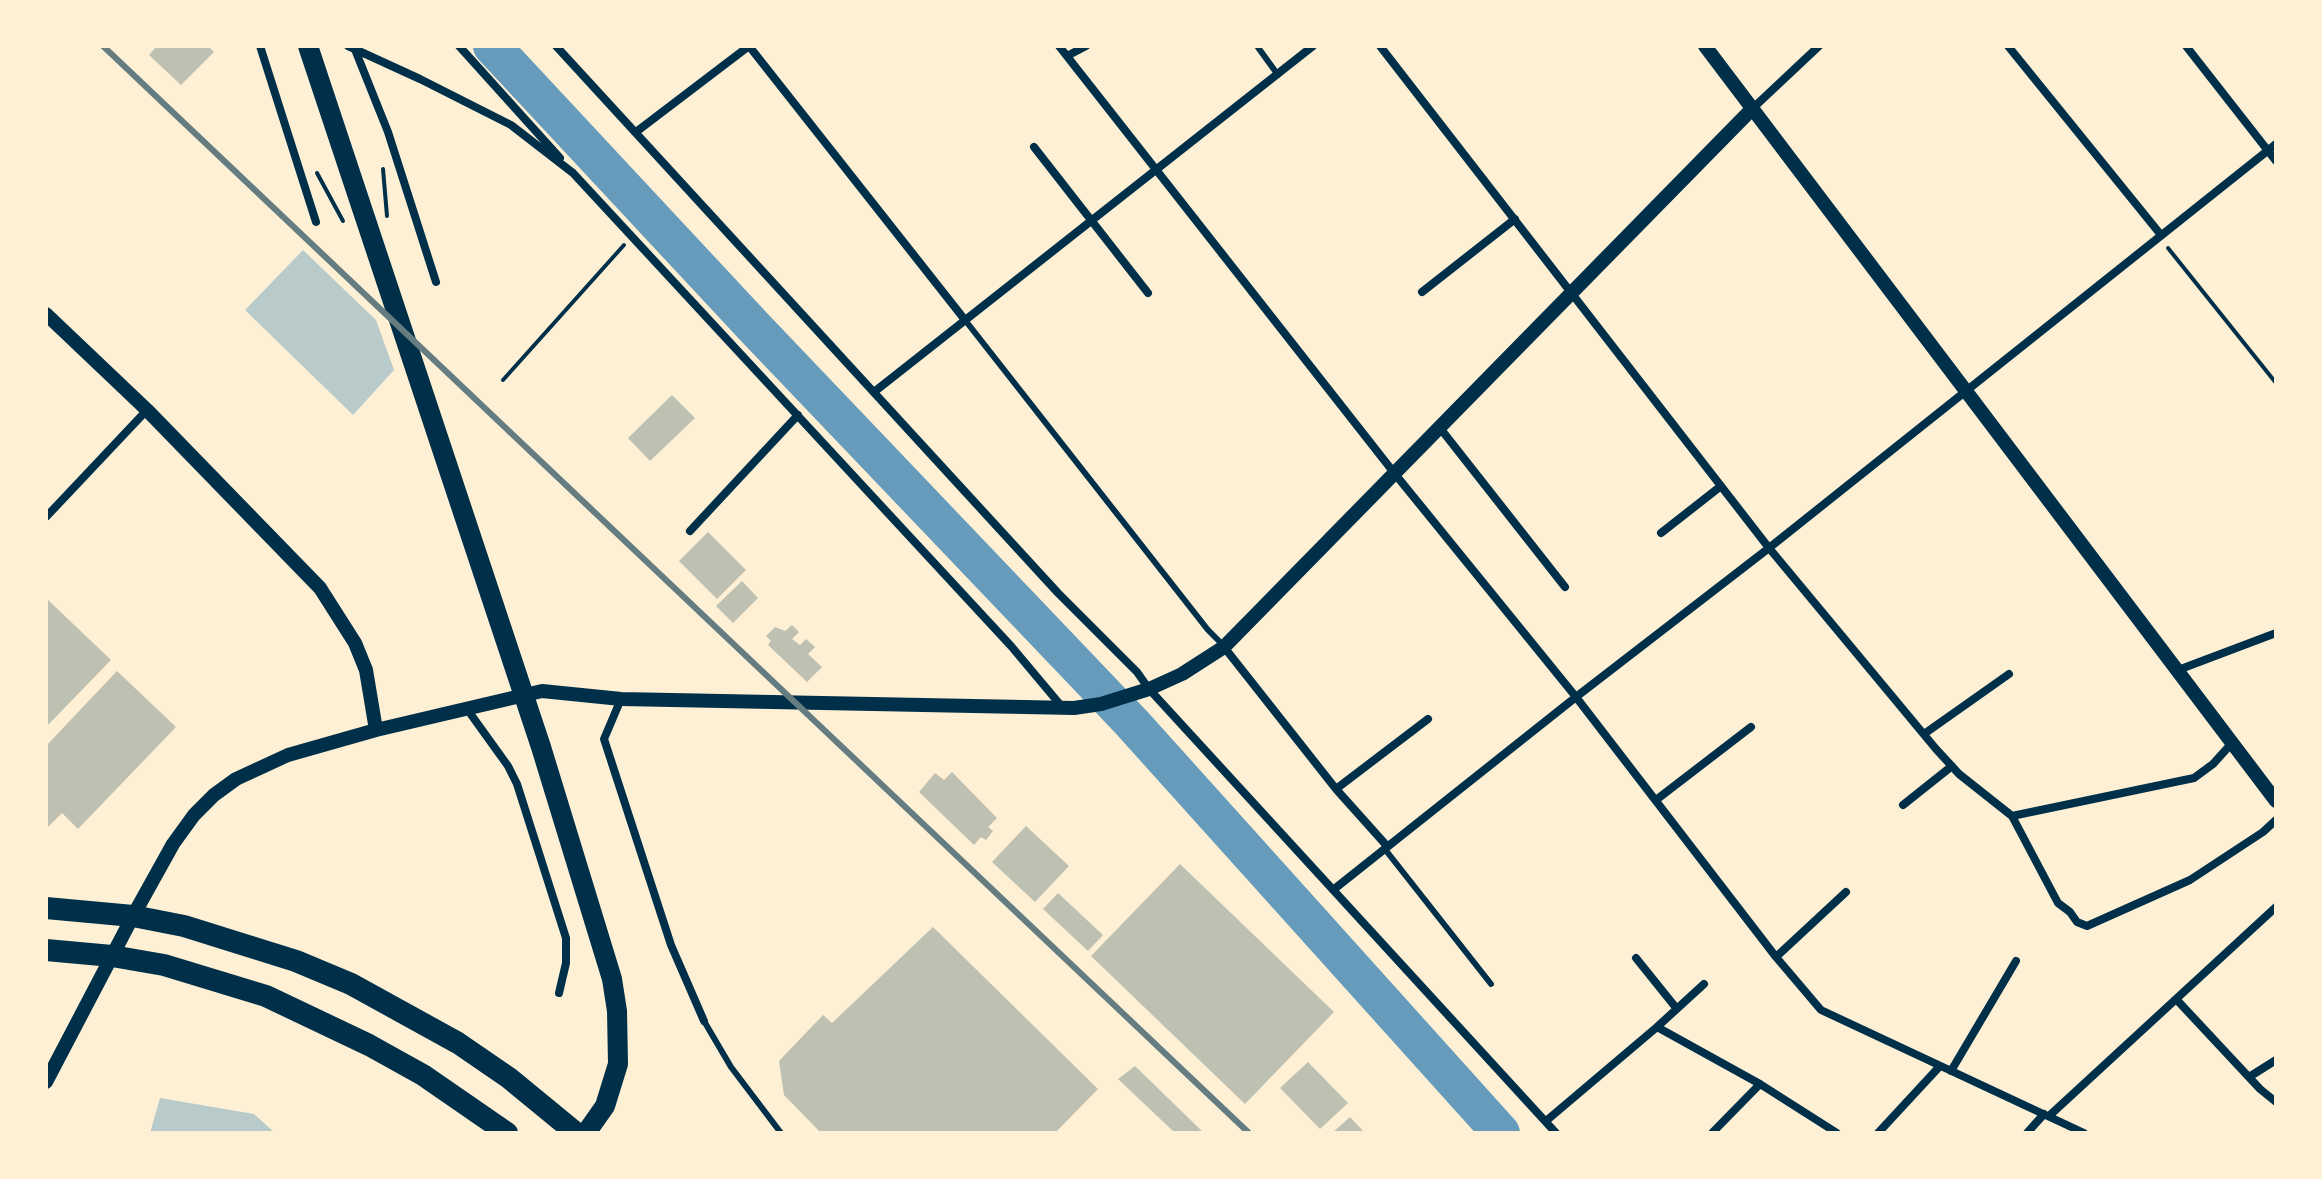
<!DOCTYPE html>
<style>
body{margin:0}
#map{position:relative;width:2322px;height:1179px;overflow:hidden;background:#fdf0d5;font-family:"Roboto Condensed",sans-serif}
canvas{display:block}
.frame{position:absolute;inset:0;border:48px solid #fdf0d5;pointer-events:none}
</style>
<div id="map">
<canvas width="2322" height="1179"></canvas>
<div class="frame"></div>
</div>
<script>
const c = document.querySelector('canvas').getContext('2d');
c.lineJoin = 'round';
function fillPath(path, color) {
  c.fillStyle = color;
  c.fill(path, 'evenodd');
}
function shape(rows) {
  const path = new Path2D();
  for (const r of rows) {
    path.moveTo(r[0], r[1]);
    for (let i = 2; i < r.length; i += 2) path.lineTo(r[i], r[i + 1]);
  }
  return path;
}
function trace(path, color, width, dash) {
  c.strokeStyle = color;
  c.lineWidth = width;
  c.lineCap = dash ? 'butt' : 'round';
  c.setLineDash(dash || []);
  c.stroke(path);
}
const green = shape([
 [303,250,376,320,394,370,353,415,245,310],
 [160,1098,254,1114,275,1133,150,1133]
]);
const river = shape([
 [492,46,754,327,1132,723,1501,1133]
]);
const building = shape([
 [157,46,208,46,214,52,181,85,149,55],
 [672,395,695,418,650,461,628,438],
 [708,532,746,570,717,599,679,561],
 [742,581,758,598,733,623,716,606],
 [46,598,111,660,46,727],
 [792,625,799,632,792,639,800,645,806,639,815,647,808,654,822,667,807,682,768,645,771,641,766,636,775,627,785,631],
 [117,671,176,727,78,829,62,813,46,829,46,746],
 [952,772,997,818,988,827,993,831,986,840,981,837,974,845,919,792,935,773,944,780],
 [1026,826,1069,866,1035,902,992,862],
 [1180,864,1334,1012,1245,1104,1091,956],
 [1058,893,1103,935,1088,951,1043,909],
 [933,927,1098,1089,1055,1133,821,1133,784,1095,779,1061,823,1015,832,1023],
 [1308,1062,1348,1103,1320,1129,1280,1088],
 [1135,1066,1204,1133,1175,1133,1118,1079],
 [1350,1117,1365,1133,1332,1133]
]);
const path = shape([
 [383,169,387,216],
 [317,173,343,221],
 [2168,248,2276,383],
 [503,380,624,245]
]);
const service = shape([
 [1257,46,1278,75],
 [965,320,1208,630,1224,646],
 [1384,848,1491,984],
 [704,1021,731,1067,781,1133]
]);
const minor = shape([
 [260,46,316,222],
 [348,46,420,79,511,125,573,173,1011,646,1063,708],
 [459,46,560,158],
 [556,46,1058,593,1137,672,1149,689,1556,1133],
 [749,46,965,320],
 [1059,46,1395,474,1576,697,1776,957,1821,1010,2084,1133],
 [1380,46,1769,548,1936,749,1959,774,2012,816,2058,903,2070,912,2077,922,2087,926,2190,880,2263,832,2276,820],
 [2008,46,2161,235],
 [2186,46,2276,161],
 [354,47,388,132,436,282],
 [1067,56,1086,46],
 [1752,109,1819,46],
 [636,132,749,46],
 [1034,147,1148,293],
 [1422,292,1515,219],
 [874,392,1313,46],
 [1440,428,1565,587],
 [46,517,147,410],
 [690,531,798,415],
 [1661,533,1721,486],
 [1224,647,1336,789,1387,846],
 [2178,670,2276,633],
 [621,699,604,739,671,945,704,1021],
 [467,709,508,766,517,784,566,938,566,963,559,993],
 [1924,734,2009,674],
 [1336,789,1428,719],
 [1656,800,1751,727],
 [1903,805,1952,766],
 [2012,816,2194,778,2213,764,2232,743],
 [1333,890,1576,697,1769,548,2276,144],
 [1776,957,1846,892],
 [1636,958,1677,1009],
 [2176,999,2260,1089,2276,1102],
 [1657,1027,1704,984],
 [1951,1071,2016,961],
 [2249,1077,2276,1060],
 [2049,1116,2276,907],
 [1546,1121,1657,1027,1760,1084,1837,1133],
 [1712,1133,1760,1084],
 [1878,1133,1940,1066],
 [2027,1133,2044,1114]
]);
const tertiary = shape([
 [1705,46,2276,801],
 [46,314,147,410,320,588,355,643,366,670,376,730],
 [46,1082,133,916,173,844,194,815,214,795,236,779,288,755,376,730,542,691,621,699,1074,708,1101,704,1149,689,1182,674,1224,647,1751,110]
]);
const primary = shape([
 [308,46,541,747,612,979,617,1011,618,1064,605,1106,586,1133]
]);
const trunk = shape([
 [46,908,133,916,184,926,296,961,351,984,458,1043,509,1078,576,1133],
 [46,950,112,956,164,965,266,996,369,1045,423,1075,507,1133]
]);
const rail = shape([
 [103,46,1249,1133]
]);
fillPath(green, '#b9caca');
trace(river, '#669bbc', 38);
fillPath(building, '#bec0b2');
trace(path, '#003049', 4);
trace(service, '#003049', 6);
trace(minor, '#003049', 8);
trace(tertiary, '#003049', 14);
trace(primary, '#003049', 20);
trace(trunk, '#003049', 22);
trace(rail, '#657d81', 6);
</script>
